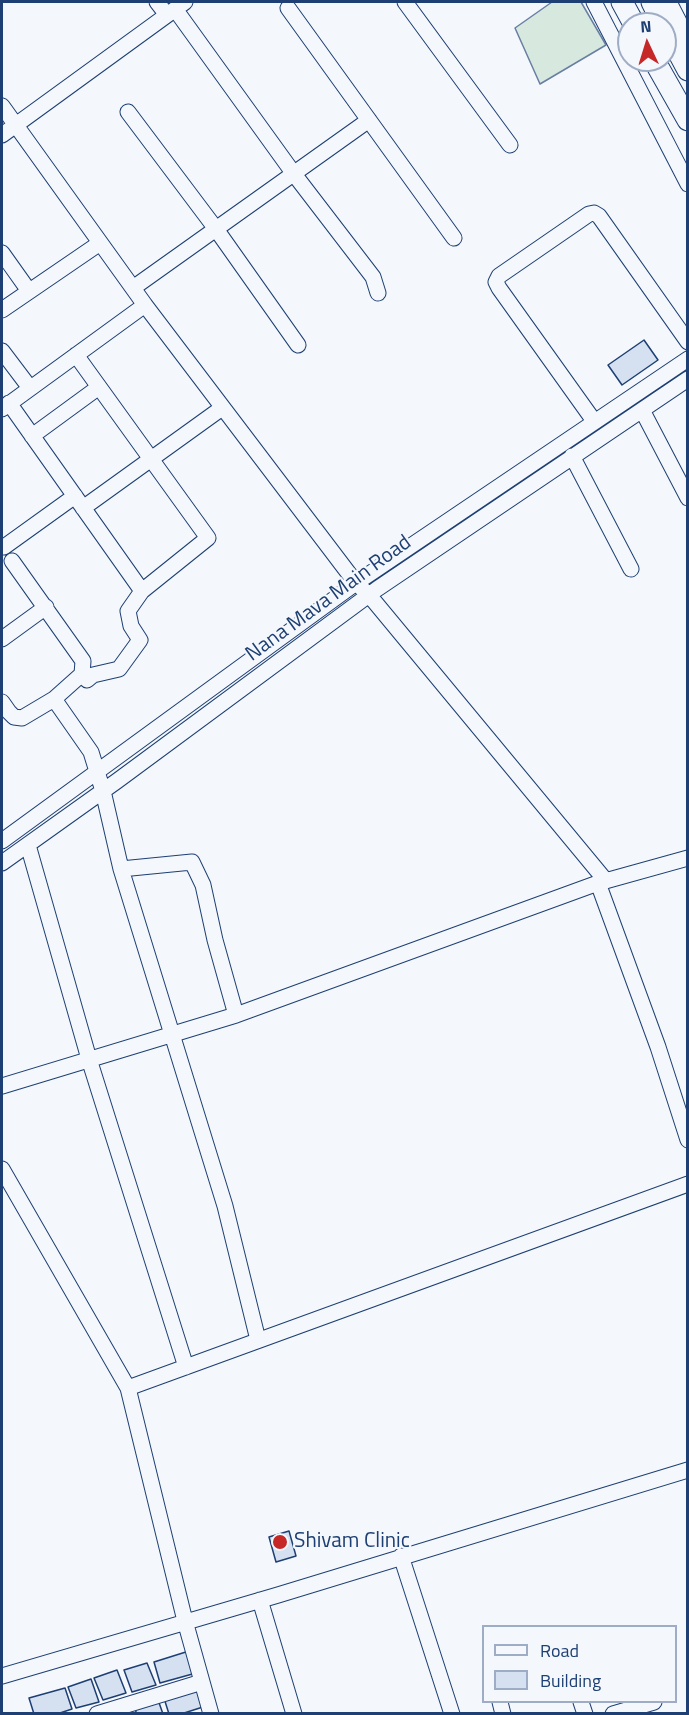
<!DOCTYPE html>
<style>
body{margin:0}
#map{position:relative;width:689px;height:1715px;overflow:hidden;background:#f4f7fb;font-family:"Titillium Web",sans-serif}
canvas{display:block}
.frame{position:absolute;inset:0;border:3px solid #1d3f73;pointer-events:none}
.legend{position:absolute;left:482px;top:1625px;width:195px;height:78px;box-sizing:border-box;background:#f4f7fb;border:2px solid #9eadc5;margin:0;padding:8px 10px;list-style:none;font-size:18px;color:#1d3f73}
.legend li{display:flex;align-items:center;gap:12px;height:30px}
.legend b{width:30px;border:2px solid #9eadc5}
.north{position:absolute;left:617px;top:12px;width:60px;height:60px;box-sizing:border-box;background:#f4f7fb;border:2px solid #9eadc5;border-radius:50%;rotate:356deg;font-size:16px;font-weight:700;line-height:24px;text-align:center;color:#1d3f73}
.north::after{content:'';display:block;margin:auto;width:21px;height:27px;background:#c62828;clip-path:polygon(50% 0,100% 100%,50% 72%,0 100%)}
</style>
<div id="map">
<canvas width="689" height="1715"></canvas>
<div class="frame"></div>
<ul class="legend">
<li><b style="height:8px;background:#f4f7fb"></b>Road</li>
<li><b style="height:16px;background:#d5e0f0"></b>Building</li>
</ul>
<div class="north">N</div>
</div>
<script>
const c = document.querySelector('canvas').getContext('2d');
c.lineJoin = 'round';
function fillPath(path, color) {
  c.fillStyle = color;
  c.fill(path, 'evenodd');
}
function shape(rows) {
  const path = new Path2D();
  for (const r of rows) {
    path.moveTo(r[0], r[1]);
    for (let i = 2; i < r.length; i += 2) path.lineTo(r[i], r[i + 1]);
  }
  return path;
}
function trace(path, color, width, dash) {
  c.strokeStyle = color;
  c.lineWidth = width;
  c.lineCap = dash ? 'butt' : 'round';
  c.setLineDash(dash || []);
  c.stroke(path);
}
function label(font, color, halo, rows, align = 'center') {
  c.font = font + ' "Titillium Web",sans-serif';
  c.lineWidth = 4.5;
  c.setLineDash([]);
  c.textBaseline = 'middle';
  c.strokeStyle = halo;
  c.fillStyle = color;
  for (const [text, x, y, turn = 0] of rows) {
    c.save();
    c.translate(x, y);
    c.rotate((+turn || 0) * Math.PI / 180);
    c.textAlign = isNaN(turn) ? turn : align;
    if (halo) c.strokeText(text, 0, 0);
    c.fillText(text, 0, 0);
    c.restore();
  }
}
const green = shape([
 [552,2,581,2,606,45,540,84,515,28,552,2]
]);
const building = shape([
 [644,340,658,360,622,385,608,365,644,340],
 [289,1531,296,1556,276,1562,269,1537,289,1531],
 [189,1651,196,1673,160,1683,154,1662,189,1651],
 [147,1663,156,1685,132,1692,124,1670,147,1663],
 [117,1670,126,1693,103,1700,94,1678,117,1670],
 [91,1679,99,1702,76,1708,68,1687,91,1679],
 [199,1685,206,1706,181,1714,169,1714,163,1695,199,1685],
 [65,1688,72,1709,57,1714,34,1714,29,1698,65,1688],
 [157,1697,163,1714,137,1714,133,1705,157,1697]
]);
const minor = shape([
 [157,2,167,15],
 [405,2,510,145],
 [594,2,688,184],
 [669,2,688,39],
 [288,8,454,238],
 [175,9,294,174,373,277,378,293],
 [2,106,145,305,356,583,369,595,606,881],
 [128,112,216,229,298,345],
 [2,135,185,2],
 [2,253,29,291],
 [133,288,369,120],
 [2,310,100,243],
 [2,351,30,388],
 [76,355,208,538,142,591,128,611,131,626,140,640,119,669,93,675,87,680],
 [9,403,142,591],
 [2,409,145,305],
 [642,410,688,498],
 [594,421,499,288,496,282,499,276,589,214,594,213,599,216,688,342],
 [32,436,99,387],
 [572,456,631,569],
 [83,508,222,408],
 [4,547,75,496],
 [12,561,83,661,82,674,54,699],
 [2,639,46,607],
 [2,702,9,712,14,717,22,718,54,699,91,752,103,791,121,869,225,1206,258,1340],
 [2,841,356,583,688,359],
 [28,845,89,1059,186,1367],
 [2,863,117,781,377,589,688,379],
 [121,869,192,862,203,885,215,940,236,1015],
 [598,883,658,1047,688,1140],
 [2,1086,236,1015,598,883,688,858],
 [2,1169,128,1388,185,1621,211,1714],
 [128,1388,688,1184],
 [401,1556,452,1714],
 [260,1600,294,1714],
 [2,1676,278,1595,688,1470],
 [500,1702,503,1714],
 [581,1702,585,1714],
 [97,1714,202,1682],
 [613,1714,654,1702]
]);
const highway = shape([
 [622,2,634,24],
 [652,2,663,24],
 [665,27,688,70],
 [654,60,688,120]
]);
const markers = [
 [280,1542,8,"#c62828"]
];
const streetNames = [
 ["Nana Mava Main Road",329,599,-36]
];
const poiNames = [
 ["Shivam Clinic",294,1542]
];
fillPath(green, '#d7e8df');
trace(green, '#687fa3', 1.5);
fillPath(building, '#d5e0f0');
trace(building, '#1d3f73', 1.5);
trace(minor, '#1d3f73', 17);
trace(highway, '#1d3f73', 23);
trace(minor, '#f4f7fb', 15);
trace(highway, '#f4f7fb', 21);
for (const [x, y, r, color] of markers) {
  const dot = new Path2D();
  dot.arc(x, y, r, 0, 2 * Math.PI);
  c.fillStyle = color;
  c.fill(dot);
  trace(dot, '#f4f7fb', 2);
}
label('21px', '#1d3f73', '#f4f7fb', streetNames);
label('21px', '#1d3f73', '#f4f7fb', poiNames, 'left');
</script>
